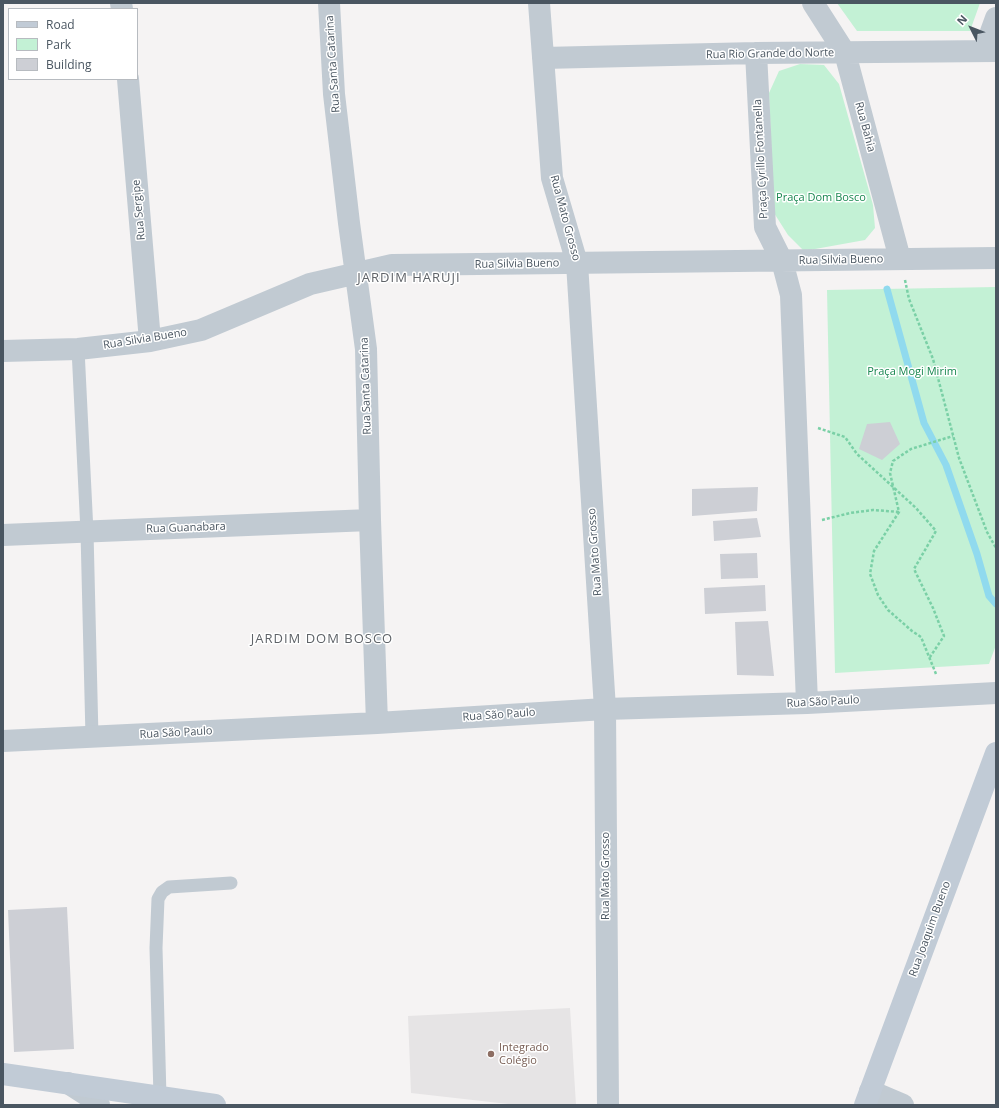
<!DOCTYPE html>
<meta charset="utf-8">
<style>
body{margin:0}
#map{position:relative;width:999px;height:1108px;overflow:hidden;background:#f5f3f3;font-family:"Open Sans",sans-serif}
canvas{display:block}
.frame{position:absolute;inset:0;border:4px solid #4a5661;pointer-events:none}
.legend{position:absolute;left:8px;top:8px;width:130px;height:72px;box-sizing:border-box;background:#fff;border:1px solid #b7bbc0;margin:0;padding:5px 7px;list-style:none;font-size:12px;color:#4a5661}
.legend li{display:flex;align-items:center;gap:8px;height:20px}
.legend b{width:20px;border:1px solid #b7bbc0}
.north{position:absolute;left:951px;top:8px;width:40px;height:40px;-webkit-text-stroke:3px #fff;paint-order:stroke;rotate:312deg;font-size:11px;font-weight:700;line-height:16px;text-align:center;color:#4a5661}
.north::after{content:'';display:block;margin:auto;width:14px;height:18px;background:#4a5661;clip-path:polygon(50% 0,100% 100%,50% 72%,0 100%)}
</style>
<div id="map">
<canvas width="999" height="1108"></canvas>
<div class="frame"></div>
<ul class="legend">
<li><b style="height:5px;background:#c1cbd6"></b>Road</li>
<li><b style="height:11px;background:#c3f1d5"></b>Park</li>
<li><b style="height:11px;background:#cdcfd5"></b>Building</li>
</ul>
<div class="north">N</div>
</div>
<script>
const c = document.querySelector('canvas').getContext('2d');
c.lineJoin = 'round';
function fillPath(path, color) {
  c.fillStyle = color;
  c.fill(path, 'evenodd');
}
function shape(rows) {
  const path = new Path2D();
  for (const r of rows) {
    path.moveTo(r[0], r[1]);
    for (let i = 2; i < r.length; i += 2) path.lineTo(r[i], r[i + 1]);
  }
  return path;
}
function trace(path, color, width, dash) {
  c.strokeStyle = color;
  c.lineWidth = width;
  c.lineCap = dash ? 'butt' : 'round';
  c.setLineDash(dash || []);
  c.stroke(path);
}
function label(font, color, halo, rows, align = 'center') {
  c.font = font + ' "Open Sans",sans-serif';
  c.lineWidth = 3;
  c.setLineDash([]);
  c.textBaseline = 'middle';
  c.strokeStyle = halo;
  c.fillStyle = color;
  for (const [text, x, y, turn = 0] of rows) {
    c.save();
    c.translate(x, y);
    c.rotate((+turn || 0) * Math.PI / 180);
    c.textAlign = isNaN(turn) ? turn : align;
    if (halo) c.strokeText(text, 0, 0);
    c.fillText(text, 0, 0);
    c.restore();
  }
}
const education = shape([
 [570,1008,576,1105,517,1105,411,1093,408,1016]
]);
const green = shape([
 [837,3,980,3,970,31,857,31],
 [800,64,824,65,839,84,873,205,875,228,865,240,804,251,788,235,774,213,769,93,779,71],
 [996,287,996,645,989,664,835,673,827,290]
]);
const stream = shape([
 [887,289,924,423,946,465,977,554,989,596,996,604]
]);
const building = shape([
 [890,422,900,444,882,460,859,449,867,424],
 [758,487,757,511,692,516,692,489],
 [757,518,761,537,714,541,713,521],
 [757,553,758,578,721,579,720,554],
 [765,585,766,611,705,614,704,588],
 [768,621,774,676,737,675,735,622],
 [67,907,74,1049,14,1052,8,910]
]);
const path = shape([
 [905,280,909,299,933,359,959,458,987,532,996,548],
 [818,428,845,437,857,454,916,508,936,531,914,569,933,608,944,636,930,657],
 [822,520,850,513,873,510,899,512],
 [936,674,921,637,912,631,888,610,878,595,870,574,874,551,899,512,890,473,893,461,911,449,953,436]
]);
const lane = shape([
 [78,349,87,532,92,737],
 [160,1097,156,948,158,899,162,892,169,887,231,883]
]);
const street = shape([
 [121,3,122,9],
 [329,3,334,94,349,223,366,349,370,520,377,723],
 [539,3,552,178,577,263,605,709,608,1105],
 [813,3,845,53,900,259],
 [984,51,996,18],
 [756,53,765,227,782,261,791,295,807,703],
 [543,58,756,53,996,51],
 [128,79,150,341],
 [3,351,78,349,150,341,201,330,310,284,392,265,996,258],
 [3,535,370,520],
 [3,741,377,723,605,709,807,703,996,693],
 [68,1083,96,1101,99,1105],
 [870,1091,903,1105]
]);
const secondary = shape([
 [3,1074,215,1105],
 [865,1105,996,753]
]);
const markers = [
 [491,1054,4,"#8d6e63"]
];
const streetNames = [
 ["Rua Rio Grande do Norte",770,54,-1],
 ["Rua Santa Catarina",333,64,-94],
 ["Rua Bahia",865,127,75],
 ["Praça Cyrillo Fontanella",761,159,-93],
 ["Rua Sergipe",139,210,-95],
 ["Rua Mato Grosso",565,218,75],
 ["Rua Silvia Bueno",841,260,-1],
 ["Rua Silvia Bueno",517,264,-1],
 ["Rua Silvia Bueno",145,339,-9],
 ["Rua Santa Catarina",366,386,-92],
 ["Rua Guanabara",186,528,-2],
 ["Rua Mato Grosso",595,552,-94],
 ["Rua São Paulo",823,702,-3],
 ["Rua São Paulo",499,715,-4],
 ["Rua São Paulo",176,733,-3],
 ["Rua Mato Grosso",606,876,-90],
 ["Rua Joaquim Bueno",930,929,-70]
];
const parkNames = [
 ["Praça Dom Bosco",821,198],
 ["Praça Mogi Mirim",912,372]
];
const educationNames = [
 ["Integrado",499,1048],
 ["Colégio",499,1061]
];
const quarterNames = [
 ["JARDIM HARUJI",409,278],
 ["JARDIM DOM BOSCO",322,639]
];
fillPath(education, '#e6e4e5');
fillPath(green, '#c3f1d5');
trace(stream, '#90daee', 7);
fillPath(building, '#cdcfd5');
trace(path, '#7ad0a6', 2.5, [3, 2]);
trace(lane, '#c1cad2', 13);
trace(street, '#c1cad2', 22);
trace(secondary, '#c1cbd6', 22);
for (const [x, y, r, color] of markers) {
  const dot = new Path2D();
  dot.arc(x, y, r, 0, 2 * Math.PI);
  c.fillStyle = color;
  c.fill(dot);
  trace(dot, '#fff', 1.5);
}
label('11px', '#4a5661', '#fff', streetNames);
label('11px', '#17864f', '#fff', parkNames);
label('11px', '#785e54', '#fff', educationNames, 'left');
c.letterSpacing = '1px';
label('13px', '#5f6368', '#fff', quarterNames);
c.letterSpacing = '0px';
</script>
